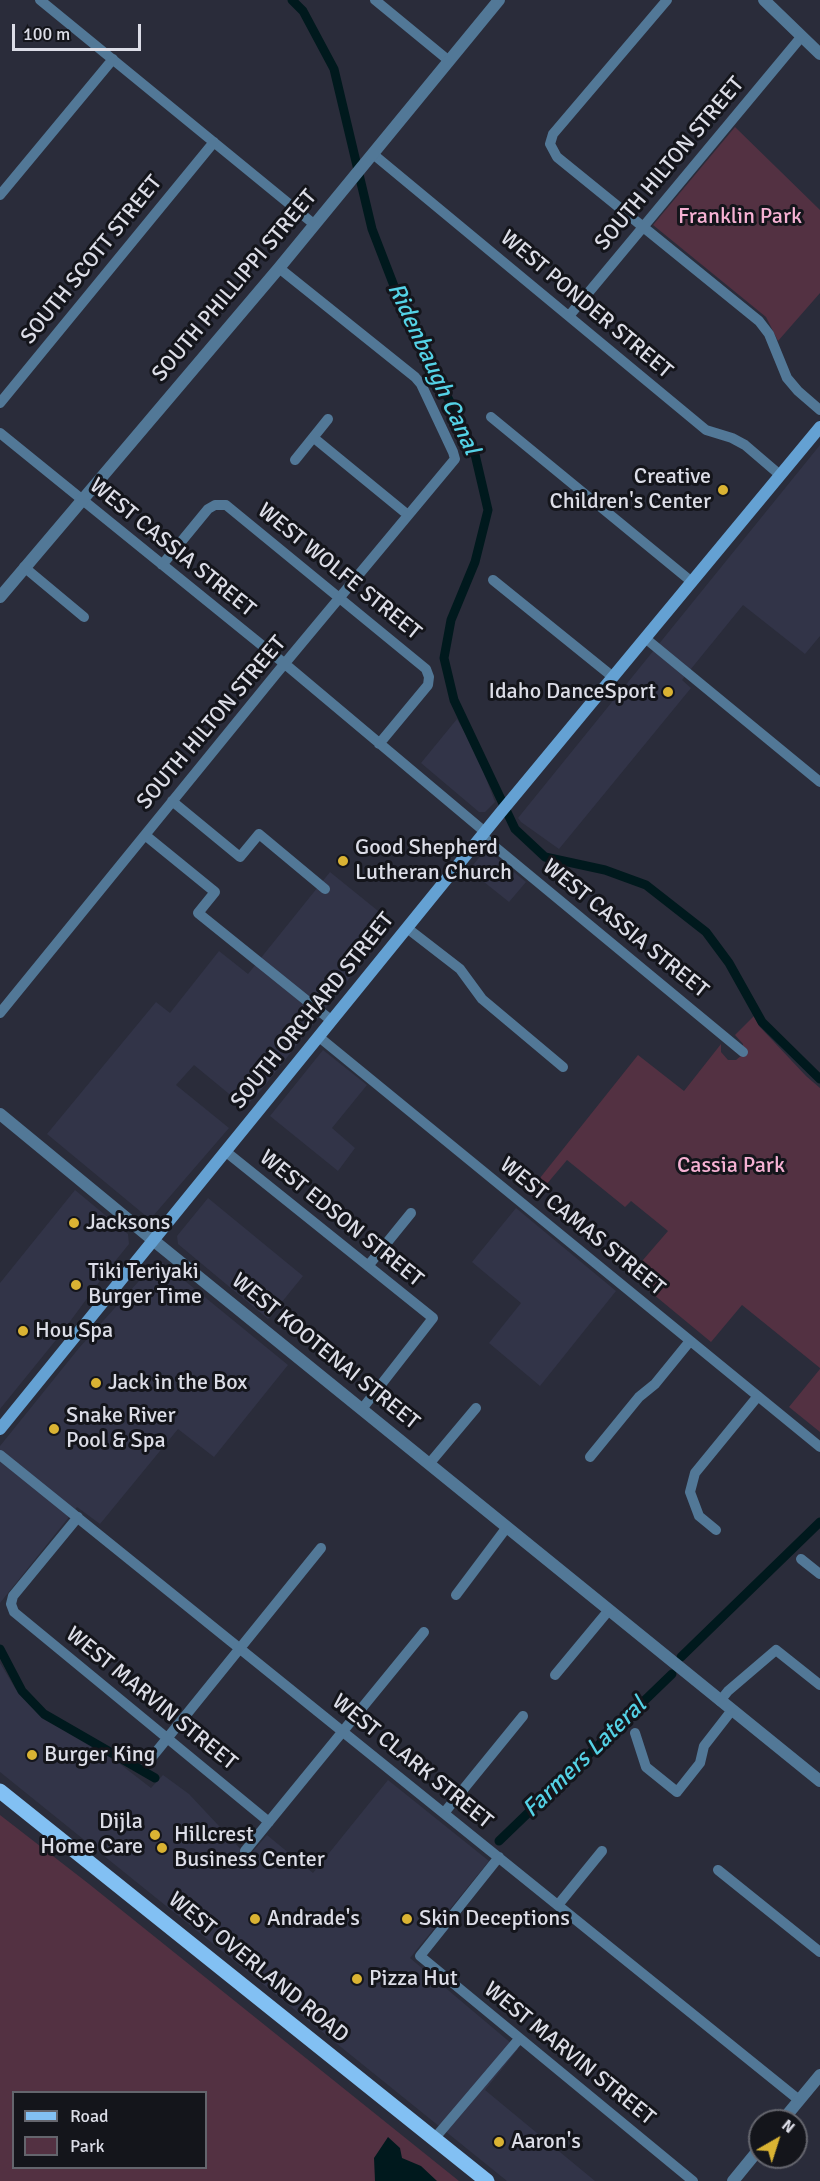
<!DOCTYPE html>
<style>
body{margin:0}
#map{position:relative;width:820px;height:2181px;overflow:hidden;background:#2a2c3a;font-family:Signika,sans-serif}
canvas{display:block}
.legend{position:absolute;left:12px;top:2091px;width:195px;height:78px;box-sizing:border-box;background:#14151b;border:2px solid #64656d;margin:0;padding:8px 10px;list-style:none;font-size:18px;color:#dcdde7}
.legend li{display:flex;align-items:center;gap:12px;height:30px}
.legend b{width:30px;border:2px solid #64656d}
.north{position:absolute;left:748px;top:2109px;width:60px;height:60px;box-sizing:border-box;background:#14151b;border:2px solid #64656d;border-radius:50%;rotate:39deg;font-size:16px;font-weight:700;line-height:24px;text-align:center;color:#dcdde7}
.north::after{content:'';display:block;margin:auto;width:21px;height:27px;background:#dab333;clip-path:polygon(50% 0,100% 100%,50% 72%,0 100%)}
.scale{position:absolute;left:12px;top:24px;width:129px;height:27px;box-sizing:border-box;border:3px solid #dcdde7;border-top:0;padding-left:8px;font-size:18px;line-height:21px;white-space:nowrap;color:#dcdde7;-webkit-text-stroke:4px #14151b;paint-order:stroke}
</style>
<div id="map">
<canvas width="820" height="2181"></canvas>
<ul class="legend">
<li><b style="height:8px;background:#82c0f3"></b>Road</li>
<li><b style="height:16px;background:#533142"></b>Park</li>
</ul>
<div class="north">N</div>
<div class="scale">100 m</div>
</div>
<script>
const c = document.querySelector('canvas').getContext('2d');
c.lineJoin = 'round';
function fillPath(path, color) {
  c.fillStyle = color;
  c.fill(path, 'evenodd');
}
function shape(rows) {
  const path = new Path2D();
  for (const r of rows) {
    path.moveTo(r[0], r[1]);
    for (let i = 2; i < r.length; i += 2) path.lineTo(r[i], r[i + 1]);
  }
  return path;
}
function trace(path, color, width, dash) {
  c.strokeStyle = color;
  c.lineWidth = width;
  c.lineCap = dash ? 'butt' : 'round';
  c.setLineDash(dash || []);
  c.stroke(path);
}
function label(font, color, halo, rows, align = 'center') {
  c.font = font + ' Signika,sans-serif';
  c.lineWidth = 6;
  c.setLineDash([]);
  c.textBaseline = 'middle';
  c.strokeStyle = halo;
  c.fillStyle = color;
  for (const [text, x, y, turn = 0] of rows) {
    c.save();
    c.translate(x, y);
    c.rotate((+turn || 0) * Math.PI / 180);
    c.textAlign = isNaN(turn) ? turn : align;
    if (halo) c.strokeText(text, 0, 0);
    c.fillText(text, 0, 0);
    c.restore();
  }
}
const built = shape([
 [820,445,820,636,805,654,743,605,682,680,691,688,559,849,521,822,518,818],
 [457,719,476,752,495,802,485,812,479,812,421,763],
 [486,849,526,882,509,902,469,870],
 [330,872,393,923,262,1089,245,1107,194,1065,176,1085,229,1128,153,1216,146,1216,47,1134,156,1002,170,1013,219,951,248,974],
 [323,1050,367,1085,332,1128,355,1148,338,1171,270,1116],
 [75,1190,128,1234,129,1244,108,1270,60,1335,0,1409,0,1283],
 [208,1198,303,1276,268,1319,178,1244,177,1236],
 [516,1208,616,1291,540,1386,489,1343,521,1303,472,1262],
 [155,1263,163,1263,288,1365,214,1457,178,1429,100,1524,77,1507,0,1603,0,1446,79,1348],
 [0,1663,15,1688,43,1719,98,1747,151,1788,163,1775,189,1794,248,1857,267,1835,313,1873,388,1780,489,1861,410,1958,518,2049,485,2090,595,2181,507,2181,0,1772]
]);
const green = shape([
 [735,127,820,210,820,293,778,341,766,317,653,225],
 [754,1016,759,1026,806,1076,820,1088,820,1368,742,1305,711,1342,630,1275,668,1231,631,1201,625,1207,567,1160,535,1198,528,1193,638,1055,684,1091,721,1044,721,1052,728,1060,736,1060,742,1055,743,1044,735,1035],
 [820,1369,820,1432,789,1407],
 [0,1815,89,1884,459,2181,0,2181],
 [14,2092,206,2092,206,2168,14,2168]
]);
const water = shape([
 [388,2137,400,2148,402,2158,421,2166,437,2181,375,2181,374,2158]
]);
const canal = shape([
 [292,0,303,11,334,69,372,229,401,304,474,450,488,510,475,562,451,620,444,658,454,700,515,829,545,857,605,870,646,885,706,932,729,963,762,1022,820,1079],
 [0,1649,22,1691,44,1714,155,1778],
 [681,1657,820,1522],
 [499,1841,672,1674]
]);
const minor = shape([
 [40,0,315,225],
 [375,0,448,60],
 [667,0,553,134,550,144,557,157,759,321,769,334,787,378,798,391,820,410],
 [373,154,706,430,732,438,745,445,780,475],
 [0,195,113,59],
 [569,316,802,36],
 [0,403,214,142],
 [491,417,692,582],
 [0,433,285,664,485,832],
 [314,438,408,515],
 [295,460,328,419],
 [162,565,208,509,215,505,226,505,426,669,429,677,428,685,379,744],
 [24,567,84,617],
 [493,580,613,677],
 [645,638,820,782],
 [172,801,240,857,259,834,325,889],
 [145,835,215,892,198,913,332,1021],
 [482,836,743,1052],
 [407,928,460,969,482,999,563,1067],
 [0,1013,276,674,455,459,453,452,421,384,415,377,279,268],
 [319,1037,820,1447],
 [225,1151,433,1318,362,1409],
 [368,1266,411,1213],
 [0,1455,799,2100],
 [590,1457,639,1397,655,1384,690,1341],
 [429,1464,476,1408],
 [78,1517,13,1596,11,1604,14,1612,269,1822],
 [716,1530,699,1516,690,1492,695,1473,758,1396],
 [801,1559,820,1574],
 [456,1595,507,1527],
 [555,1675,609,1610],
 [720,1701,728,1691,776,1650,820,1685],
 [635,1733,646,1767,677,1792,700,1763,704,1746,732,1710],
 [148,1762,321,1548],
 [444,1813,523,1716],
 [245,1851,424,1632],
 [499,1857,420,1956,693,2181],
 [718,1870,820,1952],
 [558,1905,602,1851],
 [434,2139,519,2039]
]);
const tertiary = shape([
 [764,0,820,54],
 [0,597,279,268,499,0],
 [0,1114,153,1240,820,1781],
 [782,2121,820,2075],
 [733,2181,760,2148]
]);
const secondary = shape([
 [0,1429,501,812,820,427]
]);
const primary = shape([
 [0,1791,487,2181]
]);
const markers = [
 [723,490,6,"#dab333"],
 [668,692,6,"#dab333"],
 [343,861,6,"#dab333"],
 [74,1223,6,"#dab333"],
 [76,1285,6,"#dab333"],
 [23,1331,6,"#dab333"],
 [96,1383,6,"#dab333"],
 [54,1429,6,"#dab333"],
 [32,1755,6,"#dab333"],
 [155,1835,6,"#dab333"],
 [162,1848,6,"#dab333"],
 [255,1919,6,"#dab333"],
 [407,1919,6,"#dab333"],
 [357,1979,6,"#dab333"],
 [499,2142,6,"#dab333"]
];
const streetNames = [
 ["SOUTH HILTON STREET",670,164,-50],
 ["SOUTH SCOTT STREET",92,260,-51],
 ["SOUTH PHILLIPPI STREET",235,286,-50],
 ["WEST PONDER STREET",586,305,40],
 ["WEST CASSIA STREET",172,548,39],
 ["WEST WOLFE STREET",339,572,39],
 ["SOUTH HILTON STREET",212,723,-50],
 ["WEST CASSIA STREET",625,929,39],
 ["SOUTH ORCHARD STREET",313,1011,-51],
 ["WEST EDSON STREET",341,1219,39],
 ["WEST CAMAS STREET",582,1227,39],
 ["WEST KOOTENAI STREET",325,1352,39],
 ["WEST MARVIN STREET",151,1699,39],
 ["WEST CLARK STREET",412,1762,39],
 ["WEST OVERLAND ROAD",258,1968,39],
 ["WEST MARVIN STREET",569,2054,39]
];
const parkNames = [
 ["Franklin Park",740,217],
 ["Cassia Park",731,1166]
];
const poiNames = [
 ["Creative",711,477,"right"],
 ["Children's Center",711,502,"right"],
 ["Idaho DanceSport",656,692,"right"],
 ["Good Shepherd",355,848],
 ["Lutheran Church",355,873],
 ["Jacksons",86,1223],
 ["Tiki Teriyaki",88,1272],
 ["Burger Time",88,1297],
 ["Hou Spa",35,1331],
 ["Jack in the Box",108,1383],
 ["Snake River",66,1416],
 ["Pool & Spa",66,1441],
 ["Burger King",44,1755],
 ["Dijla",143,1822,"right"],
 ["Home Care",143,1847,"right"],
 ["Hillcrest",174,1835],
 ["Business Center",174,1860],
 ["Andrade's",267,1919],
 ["Skin Deceptions",419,1919],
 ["Pizza Hut",369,1979],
 ["Aaron's",511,2142]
];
const waterNames = [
 ["Ridenbaugh Canal",433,369,65],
 ["Farmers Lateral",585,1758,-44]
];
fillPath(built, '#323448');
fillPath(green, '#533142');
fillPath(water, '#00191d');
trace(canal, '#00191d', 9);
trace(minor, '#527897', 10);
trace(tertiary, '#527897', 12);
trace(secondary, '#64a1d3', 12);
trace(primary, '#82c0f3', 15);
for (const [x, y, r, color] of markers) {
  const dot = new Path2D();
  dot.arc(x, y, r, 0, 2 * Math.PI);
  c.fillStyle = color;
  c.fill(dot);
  trace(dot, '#14151b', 2);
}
label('22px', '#dcdde7', '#14151b', streetNames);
label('22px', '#f5b1d3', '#14151b', parkNames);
label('22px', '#dcdde7', '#14151b', poiNames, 'left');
label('italic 24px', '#54d2e6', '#14151b', waterNames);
</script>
